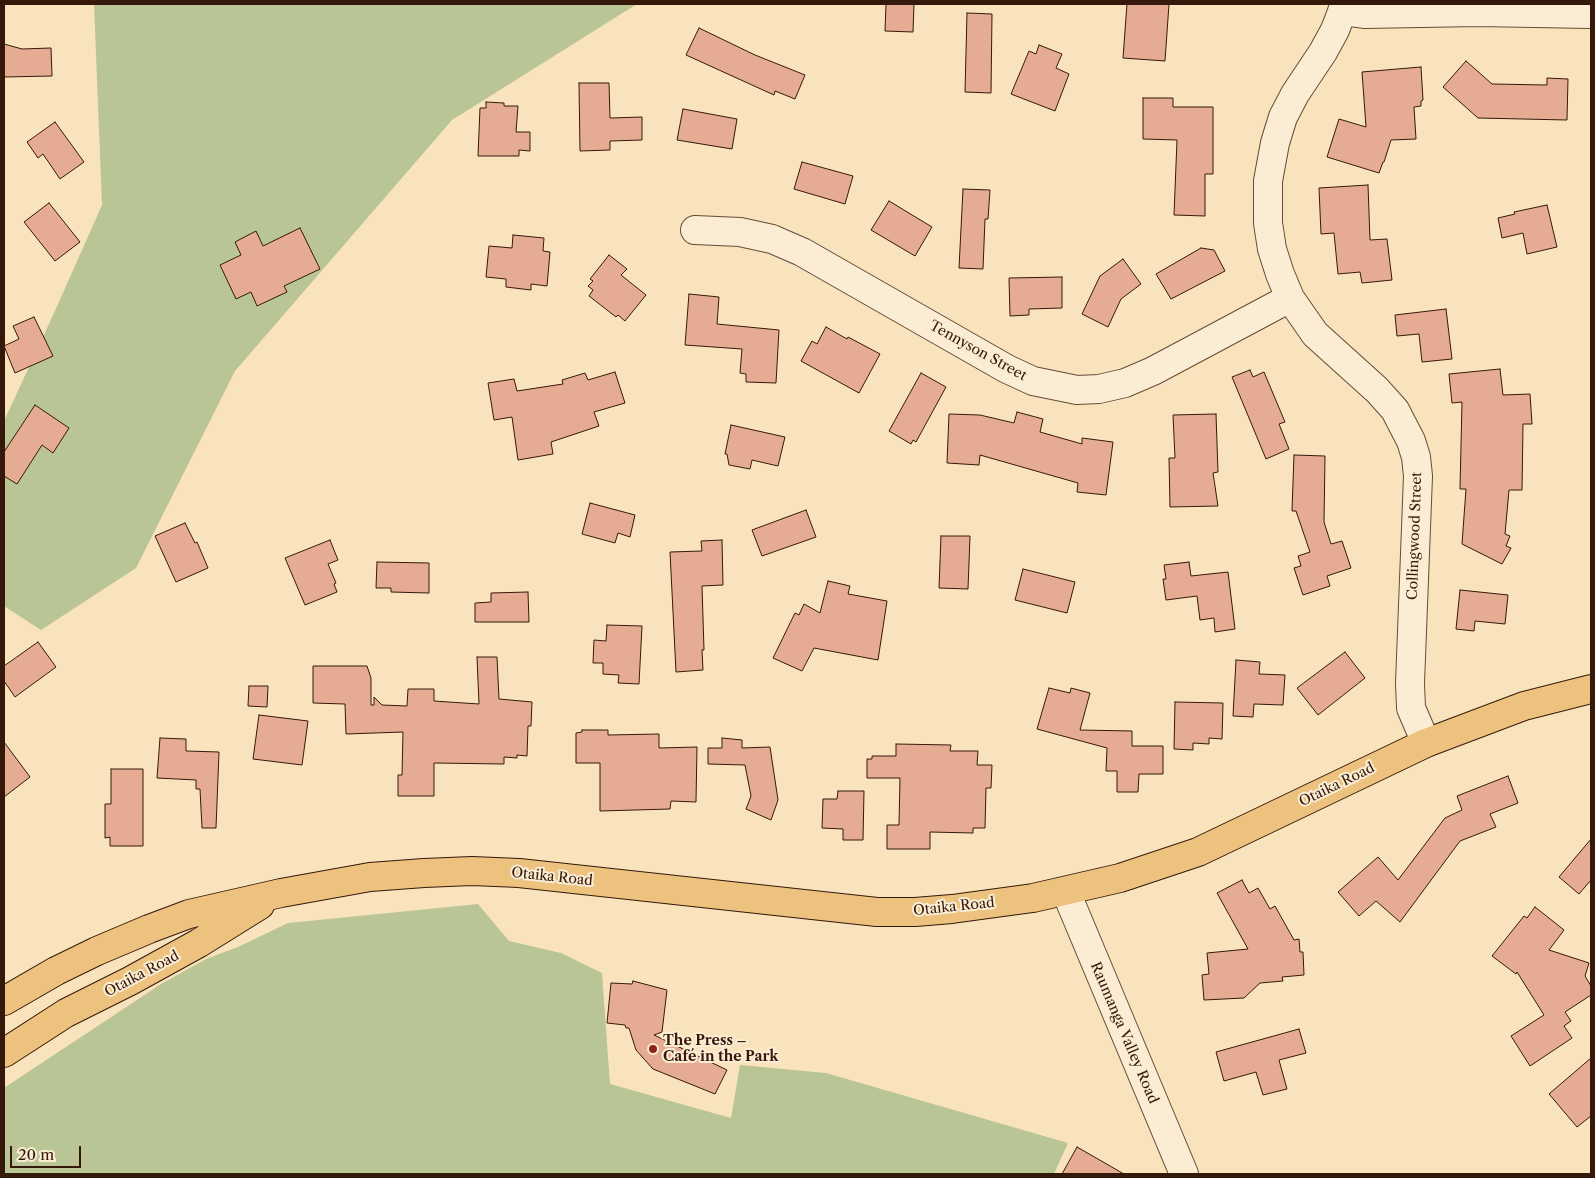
<!DOCTYPE html>
<meta charset="utf-8">
<style>
body{margin:0}
#map{position:relative;width:1595px;height:1178px;overflow:hidden;background:#f9e3bd;font-family:"Libre Caslon Text",serif}
canvas{display:block}
.frame{position:absolute;inset:0;border:5px solid #35180a;pointer-events:none}
.scale{position:absolute;left:10px;top:1146px;width:71px;height:22px;box-sizing:border-box;border:2px solid #35180a;border-top:0;padding-left:6px;font-size:15px;line-height:18px;white-space:nowrap;color:#35180a;-webkit-text-stroke:4px #fbedd4;paint-order:stroke}
</style>
<div id="map">
<canvas width="1595" height="1178"></canvas>
<div class="frame"></div>
<div class="scale">20 m</div>
</div>
<script>
const c = document.querySelector('canvas').getContext('2d');
c.lineJoin = 'round';
function fillPath(path, color) {
  c.fillStyle = color;
  c.fill(path, 'evenodd');
}
function shape(rows) {
  const path = new Path2D();
  for (const r of rows) {
    path.moveTo(r[0], r[1]);
    for (let i = 2; i < r.length; i += 2) path.lineTo(r[i], r[i + 1]);
  }
  return path;
}
function trace(path, color, width, dash) {
  c.strokeStyle = color;
  c.lineWidth = width;
  c.lineCap = dash ? 'butt' : 'round';
  c.setLineDash(dash || []);
  c.stroke(path);
}
function label(font, color, halo, rows, align = 'center') {
  c.font = font + ' "Libre Caslon Text",serif';
  c.lineWidth = 4;
  c.setLineDash([]);
  c.textBaseline = 'middle';
  c.strokeStyle = halo;
  c.fillStyle = color;
  for (const [text, x, y, turn = 0] of rows) {
    c.save();
    c.translate(x, y);
    c.rotate((+turn || 0) * Math.PI / 180);
    c.textAlign = isNaN(turn) ? turn : align;
    if (halo) c.strokeText(text, 0, 0);
    c.fillText(text, 0, 0);
    c.restore();
  }
}
const green = shape([
 [94,4,637,4,452,120,235,371,136,568,41,630,4,606,4,421,54,313,102,205],
 [478,904,509,941,561,953,602,973,610,1084,731,1118,740,1065,826,1073,1068,1143,1054,1174,4,1174,4,1088,161,984,206,959,238,947,288,923]
]);
const building = shape([
 [886,4,914,4,913,32,885,31,886,4],
 [1127,4,1169,4,1165,61,1123,58,1127,4],
 [967,13,992,14,991,93,965,92,967,13],
 [699,28,755,55,805,75,795,99,775,91,774,95,686,55,699,28],
 [4,44,22,49,51,48,52,76,4,77,4,44],
 [1039,45,1062,54,1056,68,1069,74,1055,111,1011,94,1029,51,1036,54,1039,45],
 [1466,61,1492,84,1547,85,1547,78,1568,79,1567,120,1478,118,1443,87,1466,61],
 [1421,67,1423,100,1421,101,1421,106,1414,107,1416,139,1391,140,1384,162,1383,162,1379,173,1327,157,1339,119,1366,127,1362,72,1421,67],
 [579,83,609,83,610,118,642,117,642,140,610,141,610,150,580,151,579,83],
 [1143,98,1173,98,1173,107,1213,107,1213,174,1205,174,1205,216,1174,215,1177,140,1143,139,1143,98],
 [486,102,504,103,504,106,518,106,516,132,530,132,530,151,519,150,519,156,478,156,480,108,486,108,486,102],
 [683,109,737,119,732,149,677,140,683,109],
 [55,122,84,162,60,179,43,154,38,158,27,142,55,122],
 [802,162,853,176,845,204,794,189,802,162],
 [1368,185,1370,240,1387,239,1392,280,1362,283,1360,272,1338,274,1334,233,1321,234,1319,188,1368,185],
 [963,189,990,190,988,219,985,219,983,269,959,268,963,189],
 [889,201,932,227,915,256,871,230,889,201],
 [49,203,80,242,55,261,24,222,49,203],
 [1547,205,1557,247,1527,254,1523,233,1502,238,1498,218,1515,214,1514,212,1547,205],
 [300,228,320,269,284,286,287,292,257,306,251,292,236,299,220,265,241,255,235,242,256,231,263,246,300,228],
 [513,235,544,238,543,251,550,252,547,286,531,284,531,290,506,287,506,279,486,277,489,246,512,248,513,235],
 [1201,248,1214,250,1225,271,1171,299,1156,274,1201,248],
 [609,255,627,269,621,275,646,295,625,321,618,315,616,317,589,296,593,290,588,286,593,281,590,279,609,255],
 [1123,259,1141,284,1121,299,1108,327,1082,314,1100,276,1123,259],
 [1062,277,1062,308,1029,309,1029,315,1010,316,1009,278,1062,277],
 [689,294,719,297,717,324,779,330,776,383,746,382,746,374,740,373,742,349,685,345,689,294],
 [1446,309,1452,359,1422,362,1419,334,1397,336,1395,315,1446,309],
 [34,317,53,356,15,373,4,346,19,339,13,326,34,317],
 [826,327,847,339,848,337,880,354,859,393,801,361,812,341,817,344,826,327],
 [1500,369,1503,395,1530,394,1532,424,1523,424,1522,490,1509,490,1505,534,1510,536,1506,546,1511,548,1502,564,1462,544,1466,489,1460,489,1462,402,1452,403,1449,374,1500,369],
 [1250,370,1253,377,1264,372,1285,422,1279,424,1289,449,1266,459,1232,377,1250,370],
 [615,372,625,403,594,412,599,426,551,442,553,454,518,460,512,417,494,420,488,383,514,379,517,391,563,384,562,380,585,373,588,380,615,372],
 [921,373,946,387,916,442,913,440,911,444,889,431,921,373],
 [35,405,69,428,53,453,42,445,17,484,4,476,4,452,35,405],
 [1017,412,1043,419,1040,432,1082,444,1082,438,1113,442,1106,495,1077,492,1078,483,980,455,979,465,947,463,949,414,980,415,1014,423,1017,412],
 [1216,414,1218,472,1213,473,1218,506,1170,507,1169,458,1175,458,1173,415,1216,414],
 [731,425,785,437,778,466,752,460,750,469,729,465,727,454,725,454,731,425],
 [1294,455,1325,456,1324,522,1331,544,1342,541,1351,568,1327,576,1330,586,1303,595,1294,568,1301,566,1298,556,1310,552,1296,511,1292,511,1294,455],
 [590,503,635,515,630,537,618,533,615,543,582,534,590,503],
 [806,510,816,537,762,556,752,530,806,510],
 [185,523,195,543,197,542,208,568,176,582,155,536,185,523],
 [941,536,970,536,968,589,939,588,941,536],
 [330,540,338,560,328,564,336,583,334,584,337,592,305,605,285,558,330,540],
 [722,540,723,585,702,586,704,650,702,650,703,670,676,672,670,552,702,551,701,541,722,540],
 [377,562,429,563,429,593,391,592,391,588,376,588,377,562],
 [1189,562,1191,576,1228,572,1235,629,1215,632,1214,618,1200,620,1197,596,1166,600,1163,579,1166,579,1164,565,1189,562],
 [1023,569,1075,582,1067,613,1015,600,1023,569],
 [828,581,850,586,848,594,887,601,878,660,814,648,802,671,773,658,795,613,799,615,804,604,820,613,828,581],
 [1460,590,1508,595,1505,624,1475,621,1474,631,1456,629,1460,590],
 [528,592,529,622,475,622,475,603,491,602,491,593,528,592],
 [607,625,642,626,639,684,618,683,619,675,603,674,603,663,593,663,594,640,606,641,607,625],
 [38,642,56,667,15,697,4,681,4,666,38,642],
 [1345,652,1365,678,1318,715,1297,688,1345,652],
 [477,657,497,657,499,699,532,702,531,726,528,726,527,756,517,755,517,758,504,757,504,764,434,763,434,796,398,796,398,775,402,775,403,732,346,734,345,704,313,703,313,666,367,666,371,678,371,705,374,705,374,697,382,705,407,706,408,689,434,689,434,701,479,704,477,657],
 [1236,660,1260,662,1259,674,1285,675,1283,705,1254,704,1253,717,1233,716,1236,660],
 [249,686,268,686,267,707,248,706,249,686],
 [1049,688,1070,693,1071,688,1090,693,1080,730,1132,731,1132,746,1163,746,1163,774,1139,774,1138,792,1117,792,1117,771,1106,771,1107,748,1037,729,1049,688],
 [1175,702,1223,703,1222,739,1209,738,1209,744,1193,743,1193,750,1174,749,1175,702],
 [259,715,308,721,302,765,253,759,259,715],
 [582,730,608,730,608,735,659,734,659,748,697,747,696,802,671,801,670,809,600,811,600,763,576,763,576,733,582,732,582,730],
 [160,738,186,739,186,751,219,752,216,828,202,828,200,789,196,789,196,780,157,778,160,738],
 [722,738,742,740,742,748,770,747,778,800,771,820,746,809,751,796,745,765,708,764,708,748,722,748,722,738],
 [4,742,30,777,4,797,4,742],
 [896,744,951,745,950,751,978,751,977,765,992,765,991,788,986,788,985,828,973,828,973,833,930,832,930,849,887,849,887,825,899,825,900,778,867,778,867,759,872,759,872,756,896,756,896,744],
 [111,769,143,769,143,846,110,846,110,837,105,838,105,804,111,804,111,769],
 [1508,776,1518,803,1490,814,1496,827,1460,841,1400,922,1376,901,1359,916,1338,892,1378,857,1398,880,1445,818,1462,810,1457,796,1508,776],
 [838,791,864,791,863,840,843,840,843,829,822,828,823,799,837,799,838,791],
 [1591,839,1591,880,1579,894,1559,877,1591,839],
 [1242,880,1249,893,1258,888,1270,909,1275,906,1294,940,1299,939,1300,952,1303,952,1304,975,1282,977,1283,981,1260,983,1244,998,1204,1000,1202,975,1209,974,1207,953,1248,949,1217,893,1242,880],
 [1535,907,1564,930,1549,950,1589,963,1585,976,1591,986,1591,995,1565,1012,1571,1021,1564,1026,1572,1038,1530,1066,1511,1036,1544,1015,1517,972,1516,974,1492,956,1524,916,1527,918,1535,907],
 [633,981,667,990,662,1032,654,1035,727,1070,715,1094,653,1069,636,1050,629,1028,626,1028,625,1025,607,1023,611,983,632,984,633,981],
 [1299,1029,1306,1053,1279,1060,1287,1089,1263,1095,1256,1072,1224,1081,1216,1052,1299,1029],
 [1591,1058,1591,1116,1577,1127,1549,1094,1591,1058],
 [1077,1147,1124,1174,1062,1174,1077,1147]
]);
const minor = shape([
 [1345,4,1335,30,1323,52,1295,94,1283,117,1275,143,1268,181,1268,223,1272,249,1280,274,1290,298,1315,334,1377,390,1395,410,1411,441,1416,457,1418,476,1410,683,1411,708,1426,743],
 [1342,11,1364,14,1478,12,1591,14],
 [695,230,740,232,772,239,802,252,1007,369,1033,381,1077,390,1099,389,1125,383,1153,371,1290,298],
 [1066,892,1184,1174]
]);
const highway = shape([
 [4,1001,56,971,97,951,149,929,189,914,281,893,370,877,424,873,472,871,519,873,877,912,915,912,952,909,1033,898,1120,878,1198,852,1426,743,1524,706,1591,689],
 [4,1053,66,1013,130,981,199,943,260,905]
]);
const markers = [
 [653,1049,5,"#8f2418"]
];
const streetNames = [
 ["Tennyson Street",978,351,29],
 ["Collingwood Street",1415,536,-88],
 ["Otaika Road",1337,785,-26],
 ["Otaika Road",552,877,6],
 ["Otaika Road",954,907,-6],
 ["Otaika Road",142,974,-28],
 ["Raumanga Valley Road",1124,1033,67]
];
const poiNames = [
 ["The Press –",663,1041],
 ["Café in the Park",663,1057]
];
fillPath(green, '#b9c594');
fillPath(building, '#e5ac93');
trace(building, '#35180a', 1);
trace(minor, '#664b37', 30);
trace(highway, '#35180a', 30);
trace(minor, '#fbedd4', 28);
trace(highway, '#ecc27e', 28);
for (const [x, y, r, color] of markers) {
  const dot = new Path2D();
  dot.arc(x, y, r, 0, 2 * Math.PI);
  c.fillStyle = color;
  c.fill(dot);
  trace(dot, '#fbedd4', 2);
}
label('14px', '#35180a', '#fbedd4', streetNames);
label('bold 14px', '#35180a', '#fbedd4', poiNames, 'left');
</script>
